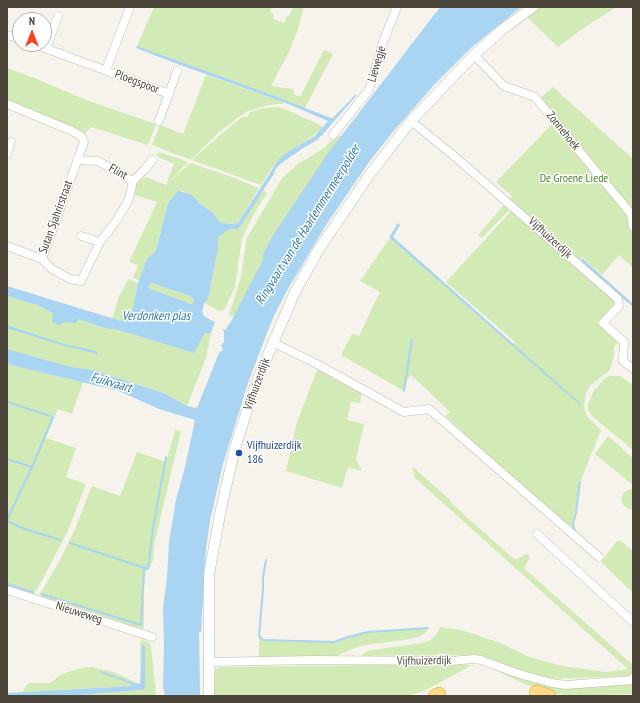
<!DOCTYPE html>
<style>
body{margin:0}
#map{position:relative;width:640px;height:703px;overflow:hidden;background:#f6f3ec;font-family:"PT Sans Narrow",sans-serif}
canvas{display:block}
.frame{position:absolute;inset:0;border:8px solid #4b4439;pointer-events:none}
.north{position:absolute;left:12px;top:12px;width:40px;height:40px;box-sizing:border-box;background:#fff;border:1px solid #b7b4b0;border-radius:50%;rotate:0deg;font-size:11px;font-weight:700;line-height:16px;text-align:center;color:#4b4439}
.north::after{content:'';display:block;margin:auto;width:14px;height:18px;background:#fc3f1d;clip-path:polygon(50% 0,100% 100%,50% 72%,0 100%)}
</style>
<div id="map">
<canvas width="640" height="703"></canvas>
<div class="frame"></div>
<div class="north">N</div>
</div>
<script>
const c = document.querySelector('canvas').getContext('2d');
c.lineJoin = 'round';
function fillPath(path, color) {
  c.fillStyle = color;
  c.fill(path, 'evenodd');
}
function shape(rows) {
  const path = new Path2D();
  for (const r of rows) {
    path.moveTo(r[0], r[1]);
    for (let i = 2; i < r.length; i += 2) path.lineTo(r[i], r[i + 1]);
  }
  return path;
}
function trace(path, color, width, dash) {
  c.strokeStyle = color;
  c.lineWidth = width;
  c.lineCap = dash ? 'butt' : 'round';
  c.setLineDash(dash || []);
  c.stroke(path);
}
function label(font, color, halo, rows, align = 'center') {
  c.font = font + ' "PT Sans Narrow",sans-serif';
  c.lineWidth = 3;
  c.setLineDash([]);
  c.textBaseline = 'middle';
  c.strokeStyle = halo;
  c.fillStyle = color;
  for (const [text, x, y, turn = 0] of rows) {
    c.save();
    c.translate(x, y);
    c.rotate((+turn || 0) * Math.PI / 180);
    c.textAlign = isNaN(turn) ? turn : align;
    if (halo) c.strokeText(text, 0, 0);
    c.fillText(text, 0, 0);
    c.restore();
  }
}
const green = shape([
 [154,7,272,7,270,12,274,14,273,19,284,23,287,16,289,16,293,7,304,7,298,29,290,50,271,86,293,89,294,94,300,97,324,50,333,54,305,108,267,93,137,46],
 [540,7,617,7,585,27,558,47,527,17],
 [7,68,37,79,86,100,156,124,148,145,91,127,83,136,7,101],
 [206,75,286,103,264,106,246,112,219,132,191,160,152,145,160,125,183,134],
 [553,87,633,159,633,268,619,255,602,275,582,257,579,260,515,204,482,238,478,235,512,196,496,182,552,124,535,103],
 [278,107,287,110,320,125,323,128,305,142,296,147,271,169,261,185,192,160,221,134,242,117,248,117,249,113,253,111,264,108],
 [342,135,272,237,263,254,263,260,234,317,229,315,241,277,247,238,282,178,298,164,324,148,334,138],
 [159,152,188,162,170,181,190,163,232,177,259,188,238,223,230,224,221,223,206,207,199,203,191,194,182,191,168,203,156,251,147,259,139,280,133,278,138,265,129,262,157,202,135,195,136,185,139,181,146,177,166,185,174,164,156,156],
 [263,190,267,193,255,212,242,238,235,287,224,310,219,311,205,303,208,299,218,249,218,237,229,229,238,229,240,227],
 [512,210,618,300,598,322,618,342,614,347,614,355,610,370,591,385,586,393,584,407,585,411,587,416,601,430,580,482,573,524,576,534,445,416,450,412,411,375,405,383,404,391,341,355,352,334,359,336,380,292,360,281,390,238,582,406,513,344,515,342,446,282],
 [128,279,138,283,133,307,131,314,121,321,112,319,119,296,122,292],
 [152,283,190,296,194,300,194,302,191,304,147,288,150,284],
 [7,296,37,305,53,313,78,319,108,329,115,329,194,353,205,333,211,333,206,358,187,406,166,394,93,370,71,367,7,349],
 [7,364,83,382,72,414,58,409,46,438,76,448,66,477,86,484,67,533,39,586,34,594,31,595,7,588],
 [318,368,362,392,360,403,351,402,347,420,364,424,356,459,362,471,348,467,342,488,286,471,297,422],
 [610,376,620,376,633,385,633,450,592,416,588,410,588,404,593,392,604,379],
 [175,430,181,431,154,545,153,560,149,569,146,569,144,589,144,627,142,631,41,598,41,594,43,589,59,562,75,529,92,486,120,496,137,452,166,462],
 [608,436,633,458,633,485,595,454],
 [413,467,450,500,452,504,514,559,517,559,526,554,529,555,529,559,524,568,526,570,633,665,633,676,552,679,534,676,472,656,448,655,361,656,367,651,422,643,431,640,438,632,440,627,460,630,474,634,500,643,529,657,562,666,606,672,628,669,414,477],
 [629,489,633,489,633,510,627,508,624,506,621,500,623,493],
 [617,541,621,541,633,551,633,593,601,562],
 [428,628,426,632,420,636,409,639,360,646,336,656,259,657,259,636,263,640,266,641,334,642,348,637,368,632],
 [141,639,148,642,151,645,156,696,31,696,78,695,142,690,145,647,142,646,140,669,140,645],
 [421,663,472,665,424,691,407,696,215,696,214,694,215,670,220,667,386,665],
 [86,667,92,667,113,672,140,684,137,684,126,680,132,686,23,692,25,687,29,683,51,683,60,675,71,671],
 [489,667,537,683,633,683,633,694,571,696,551,693,522,683]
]);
const water = shape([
 [440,7,521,7,471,48,434,85,392,133,369,162,326,225,285,294,273,318,249,380,223,464,210,520,206,548,201,632,199,632,200,696,165,696,163,687,164,646,163,608,167,577,169,542,176,500,185,467,195,420,159,409,119,391,7,364,7,349,71,367,93,370,166,394,187,406,197,408,219,353,223,350,221,345,224,342,224,331,222,330,222,329,225,330,232,320,241,302,263,260,263,254,272,237,329,152],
 [137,46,267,93,331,118,333,118,355,95,357,95,317,140,293,154,278,166,266,182,261,194,240,227,238,229,229,229,218,237,218,249,208,299,204,304,202,312,205,317,215,322,211,333,205,333,194,353,115,329,108,329,78,319,76,323,65,322,59,325,52,322,53,313,37,305,7,296,7,286,121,321,131,314,133,307,138,283,147,259,156,251,168,203,178,191,191,194,199,203,212,212,221,223,230,224,238,223,277,162,281,157,296,147,305,142,315,136,328,121,286,103,175,63,136,48],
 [152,283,190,296,194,300,194,302,191,304,148,288,150,284],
 [398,223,400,225,393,237,581,404,580,405,541,371,390,238,390,236],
 [582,258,633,304,633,307,591,270,581,260],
 [7,325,67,345,88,349,98,352,97,354,61,345,7,328],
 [142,644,145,647,145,687,142,690,78,695,7,696,7,693,132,686,129,683,99,672,101,671,137,684,140,684]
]);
const stream = shape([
 [321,135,341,111],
 [284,160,299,150],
 [262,190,274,172],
 [404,391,412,339],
 [7,402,53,417,32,467,7,459],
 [7,520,32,467],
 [7,521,22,528,60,540],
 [575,531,573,524,576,513,580,482],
 [70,543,148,569,153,528,166,457],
 [266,560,263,577,263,589,259,636,263,640,334,642,348,637,368,632,428,628],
 [7,584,33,592],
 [41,594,141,625,144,567]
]);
const minor = shape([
 [7,35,20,39],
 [34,44,169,94],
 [46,48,58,16],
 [474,55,504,86,535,97,631,214,633,226],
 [106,70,130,7],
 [7,104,72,131,81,136,84,142,42,259,7,246],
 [159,121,177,71],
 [411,121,453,155,618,299,619,306,603,323,624,342,623,361,633,369],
 [333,135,369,90,383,42,397,7],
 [7,154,11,142],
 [77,160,98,161,133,181],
 [133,181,146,168,152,160],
 [81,236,100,242],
 [42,259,52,269,70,279,81,281,100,242,117,220,129,199,133,181],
 [272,342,315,363,404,412,429,409,599,557],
 [537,534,633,622],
 [7,590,152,637],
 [209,662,313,660,450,661,474,659,481,660,519,674,552,683,566,685,632,680,633,678]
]);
const tertiary = shape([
 [209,696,209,574,221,509,235,448,256,383,294,294,319,249,334,227,370,174,411,121,474,55,503,29,533,7]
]);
const trunk = shape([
 [536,692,549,696],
 [435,696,439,694]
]);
const markers = [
 [239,453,4,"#1a4fb4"]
];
const streetNames = [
 ["Liewegje",377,64,-73],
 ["Ploegspoor",137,82,21],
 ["Zonnehoek",563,131,51],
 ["Flint",118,172,29],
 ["Sutan Sjahrirstraat",56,217,-70],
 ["Vijfhuizerdijk",550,238,42],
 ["Vijfhuizerdijk",257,384,-70],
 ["Nieuweweg",79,613,18],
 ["Vijfhuizerdijk",424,661,-1]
];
const parkNames = [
 ["De Groene Liede",574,179]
];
const transitNames = [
 ["Vijfhuizerdijk",247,446],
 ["186",247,460]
];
const waterNames = [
 ["Ringvaart van de Haarlemmermeerpolder",308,225,-58],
 ["Verdonken plas",156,316],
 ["Fuikvaart",111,383,16]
];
fillPath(green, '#d2eab5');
fillPath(water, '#a9d4f2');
trace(stream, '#a9d4f2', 2);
trace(minor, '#c2bbae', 9);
trace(tertiary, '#c2bbae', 11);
trace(trunk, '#e0a43c', 14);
trace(minor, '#fff', 8);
trace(tertiary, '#fff', 10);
trace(trunk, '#ffd985', 13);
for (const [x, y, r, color] of markers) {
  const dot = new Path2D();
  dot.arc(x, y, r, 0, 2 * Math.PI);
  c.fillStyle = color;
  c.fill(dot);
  trace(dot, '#fff', 1.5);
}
label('12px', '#4b4439', '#fff', streetNames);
label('12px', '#4a7f2a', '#fff', parkNames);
label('12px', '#164399', '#fff', transitNames, 'left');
label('italic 13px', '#2e7ab2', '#fff', waterNames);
</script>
